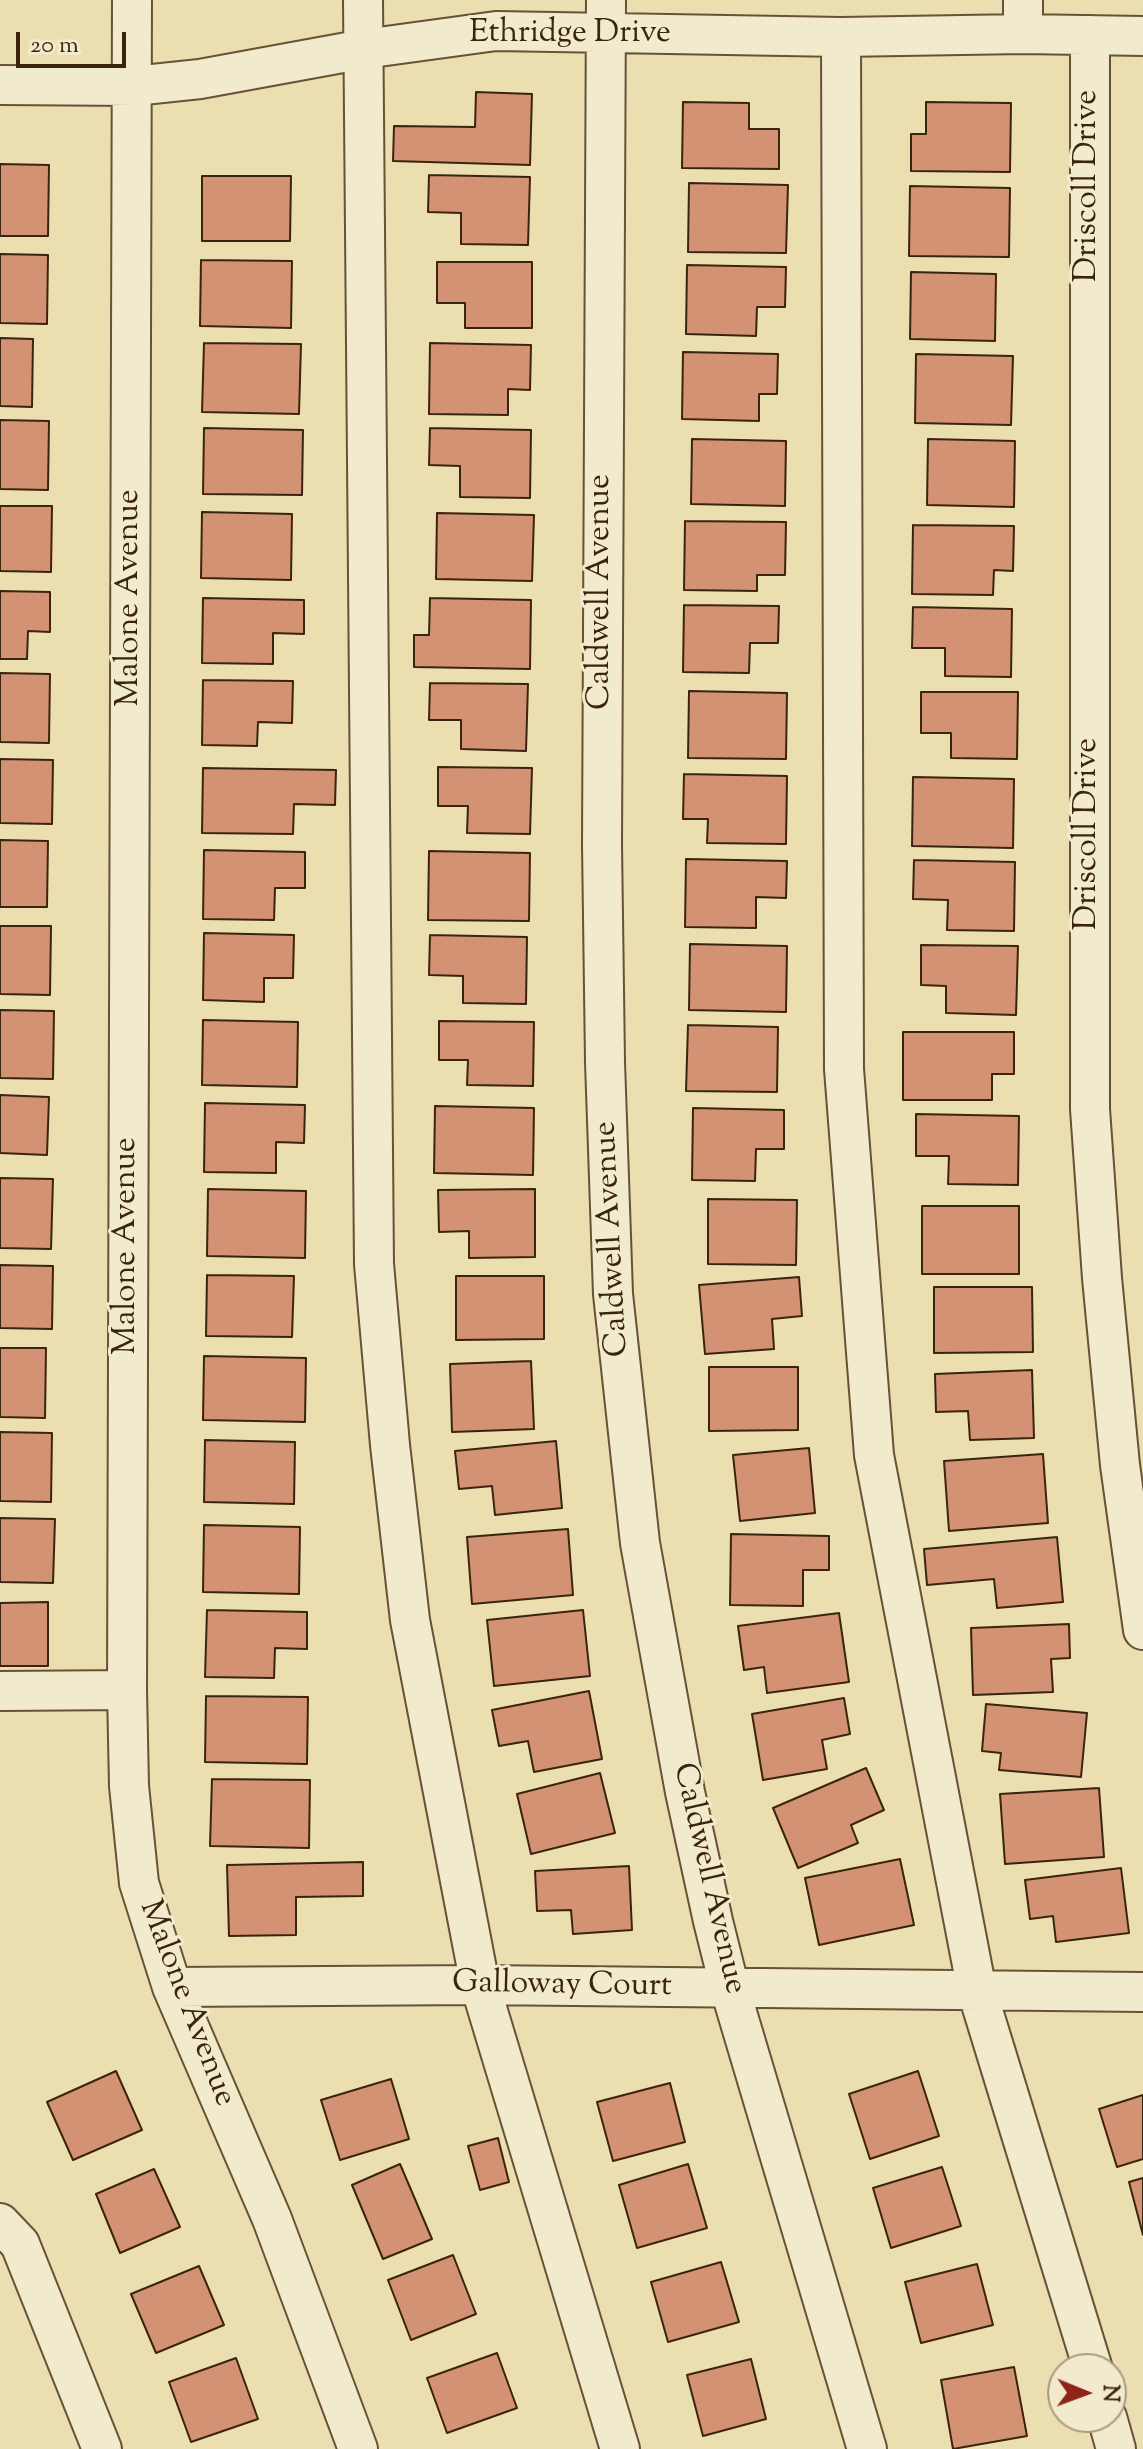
<!DOCTYPE html>
<style>
body{margin:0}
#map{position:relative;width:1143px;height:2449px;overflow:hidden;background:#ebdeb0;font-family:"Sorts Mill Goudy",serif}
canvas{display:block}
.north{position:absolute;left:1047px;top:2353px;width:80px;height:80px;box-sizing:border-box;background:#f2eacc;border:2px solid #a99b80;border-radius:50%;rotate:91deg;font-size:22px;font-weight:700;line-height:32px;text-align:center;color:#3b240e}
.north::after{content:'';display:block;margin:auto;width:28px;height:36px;background:#8f2418;clip-path:polygon(50% 0,100% 100%,50% 72%,0 100%)}
.scale{position:absolute;left:16px;top:32px;width:110px;height:36px;box-sizing:border-box;border:4px solid #3b240e;border-top:0;padding-left:10px;font-size:24px;line-height:28px;white-space:nowrap;color:#3b240e;-webkit-text-stroke:6px #f2eacc;paint-order:stroke}
</style>
<div id="map">
<canvas width="1143" height="2449"></canvas>
<div class="north">N</div>
<div class="scale">20 m</div>
</div>
<script>
const c = document.querySelector('canvas').getContext('2d');
c.lineJoin = 'round';
function fillPath(path, color) {
  c.fillStyle = color;
  c.fill(path, 'evenodd');
}
function shape(rows) {
  const path = new Path2D();
  for (const r of rows) {
    path.moveTo(r[0], r[1]);
    for (let i = 2; i < r.length; i += 2) path.lineTo(r[i], r[i + 1]);
  }
  return path;
}
function trace(path, color, width, dash) {
  c.strokeStyle = color;
  c.lineWidth = width;
  c.lineCap = dash ? 'butt' : 'round';
  c.setLineDash(dash || []);
  c.stroke(path);
}
function label(font, color, halo, rows, align = 'center') {
  c.font = font + ' "Sorts Mill Goudy",serif';
  c.lineWidth = 6;
  c.setLineDash([]);
  c.textBaseline = 'middle';
  c.strokeStyle = halo;
  c.fillStyle = color;
  for (const [text, x, y, turn = 0] of rows) {
    c.save();
    c.translate(x, y);
    c.rotate((+turn || 0) * Math.PI / 180);
    c.textAlign = isNaN(turn) ? turn : align;
    if (halo) c.strokeText(text, 0, 0);
    c.fillText(text, 0, 0);
    c.restore();
  }
}
const building = shape([
 [476,92,532,94,530,165,393,161,394,126,475,127,476,92],
 [683,102,749,103,749,129,779,129,779,169,682,168,683,102],
 [926,102,1011,103,1010,172,911,171,911,134,926,134,926,102],
 [0,164,49,165,48,236,0,236,0,164],
 [429,175,530,177,528,245,461,244,461,213,428,212,429,175],
 [202,176,291,176,290,241,202,241,202,176],
 [689,183,788,185,786,253,688,252,689,183],
 [910,186,1010,188,1009,257,909,256,910,186],
 [0,254,48,255,47,324,0,323,0,254],
 [201,260,292,261,291,328,200,326,201,260],
 [437,262,532,262,532,328,465,328,465,303,437,303,437,262],
 [687,265,786,267,785,307,757,307,756,336,686,334,687,265],
 [911,272,996,274,995,341,910,339,911,272],
 [0,338,33,339,32,407,0,406,0,338],
 [204,343,301,344,299,414,202,412,204,343],
 [430,343,531,345,530,390,508,389,508,415,429,414,430,343],
 [683,352,778,354,777,394,759,394,759,421,682,419,683,352],
 [916,354,1013,356,1011,425,915,423,916,354],
 [0,420,49,421,48,490,0,489,0,420],
 [204,428,303,430,302,495,203,494,204,428],
 [430,428,531,430,530,498,460,497,460,466,429,465,430,428],
 [692,439,786,441,785,506,691,504,692,439],
 [928,439,1015,441,1014,507,927,505,928,439],
 [0,506,52,506,51,572,0,571,0,506],
 [202,512,292,514,291,580,201,578,202,512],
 [437,513,534,515,532,581,436,579,437,513],
 [685,521,786,522,785,575,757,575,757,591,684,590,685,521],
 [913,525,1014,526,1013,571,994,570,993,595,912,594,913,525],
 [0,591,50,592,50,632,28,631,27,659,0,659,0,591],
 [203,598,304,600,304,634,273,633,273,664,202,663,203,598],
 [430,598,531,600,530,669,414,667,414,635,429,635,430,598],
 [684,605,779,606,778,643,750,643,749,673,683,672,684,605],
 [913,607,1012,609,1011,677,945,676,945,648,912,648,913,607],
 [0,673,50,674,49,743,0,742,0,673],
 [203,680,293,681,292,723,258,722,257,746,202,745,203,680],
 [430,683,528,684,526,751,461,749,461,720,429,720,430,683],
 [689,691,787,693,786,759,688,758,689,691],
 [921,692,1018,692,1017,759,951,758,951,733,921,733,921,692],
 [0,759,53,760,52,824,0,823,0,759],
 [438,767,532,768,530,834,467,833,468,806,438,806,438,767],
 [203,768,336,770,335,805,294,804,293,834,202,833,203,768],
 [684,774,787,776,786,844,707,843,708,819,683,819,684,774],
 [913,777,1014,779,1013,848,912,846,913,777],
 [0,840,48,841,47,907,0,907,0,840],
 [204,850,305,852,305,888,275,888,274,920,203,919,204,850],
 [429,851,530,853,529,921,428,920,429,851],
 [686,859,787,861,786,898,756,897,756,928,685,927,686,859],
 [914,860,1015,862,1014,931,947,930,948,900,913,899,914,860],
 [0,926,51,926,50,995,0,994,0,926],
 [204,933,294,935,293,978,264,978,264,1002,203,1000,204,933],
 [430,935,527,937,526,1004,463,1003,463,976,429,975,430,935],
 [690,944,787,946,786,1012,689,1010,690,944],
 [921,945,1018,946,1016,1015,946,1013,946,986,921,985,921,945],
 [0,1010,54,1011,53,1079,0,1078,0,1010],
 [203,1020,298,1022,297,1087,202,1085,203,1020],
 [439,1021,534,1022,533,1086,467,1085,468,1060,439,1060,439,1021],
 [688,1025,778,1027,777,1092,686,1091,688,1025],
 [903,1032,1014,1032,1014,1074,992,1074,992,1100,903,1100,903,1032],
 [0,1095,49,1097,47,1155,0,1153,0,1095],
 [205,1103,305,1105,304,1143,276,1142,276,1173,204,1172,205,1103],
 [435,1106,534,1108,533,1175,434,1173,435,1106],
 [693,1108,784,1110,784,1149,756,1149,755,1181,692,1180,693,1108],
 [916,1114,1019,1116,1018,1185,948,1184,949,1156,916,1156,916,1114],
 [0,1178,53,1179,51,1249,0,1248,0,1178],
 [208,1189,306,1191,305,1258,207,1256,208,1189],
 [535,1189,535,1257,469,1258,469,1231,439,1232,438,1190,535,1189],
 [708,1199,797,1200,796,1265,708,1264,708,1199],
 [922,1206,1019,1206,1019,1274,922,1274,922,1206],
 [0,1265,53,1266,52,1329,0,1328,0,1265],
 [207,1275,294,1276,292,1337,206,1336,207,1275],
 [456,1276,544,1276,544,1339,456,1340,456,1276],
 [799,1277,802,1316,772,1319,774,1349,705,1354,699,1285,799,1277],
 [934,1287,1032,1287,1033,1352,934,1353,934,1287],
 [0,1348,46,1348,45,1418,0,1417,0,1348],
 [204,1356,306,1358,305,1422,203,1420,204,1356],
 [531,1361,534,1429,452,1432,450,1364,531,1361],
 [709,1367,798,1367,798,1430,709,1431,709,1367],
 [1032,1370,1034,1438,970,1440,968,1411,936,1412,935,1374,1032,1370],
 [0,1432,52,1433,51,1502,0,1501,0,1432],
 [205,1440,295,1442,294,1504,204,1502,205,1440],
 [556,1441,562,1508,495,1515,492,1486,459,1489,455,1451,556,1441],
 [809,1448,815,1513,740,1521,733,1455,809,1448],
 [1043,1454,1048,1523,949,1531,944,1461,1043,1454],
 [0,1518,55,1519,53,1583,0,1582,0,1518],
 [204,1525,300,1527,299,1594,203,1592,204,1525],
 [568,1529,573,1595,472,1604,467,1537,568,1529],
 [731,1534,829,1536,829,1570,803,1570,803,1606,730,1605,731,1534],
 [1057,1537,1063,1602,997,1608,994,1579,927,1585,924,1549,1057,1537],
 [48,1602,48,1666,0,1666,0,1603,48,1602],
 [207,1610,307,1612,307,1649,275,1648,274,1678,205,1677,207,1610],
 [583,1610,590,1676,494,1686,487,1620,583,1610],
 [839,1613,849,1682,767,1693,764,1667,744,1670,738,1626,839,1613],
 [1069,1624,1070,1658,1051,1659,1053,1692,973,1695,971,1628,1069,1624],
 [589,1691,602,1759,534,1772,528,1741,499,1746,492,1710,589,1691],
 [206,1696,308,1697,307,1764,205,1762,206,1696],
 [844,1698,850,1734,822,1740,827,1769,763,1780,752,1714,844,1698],
 [986,1704,1087,1713,1081,1777,999,1770,1001,1753,982,1751,986,1704],
 [866,1768,884,1810,851,1825,858,1843,798,1868,773,1808,866,1768],
 [600,1773,615,1833,531,1854,517,1794,600,1773],
 [212,1779,310,1780,309,1848,210,1846,212,1779],
 [1099,1788,1104,1857,1005,1864,1000,1794,1099,1788],
 [900,1859,914,1925,819,1945,805,1878,900,1859],
 [363,1862,363,1896,296,1897,296,1935,229,1936,227,1865,363,1862],
 [629,1866,632,1930,573,1934,571,1910,537,1911,535,1871,629,1866],
 [1121,1868,1129,1933,1056,1942,1053,1916,1030,1919,1025,1880,1121,1868],
 [116,2071,142,2130,73,2160,47,2102,116,2071],
 [918,2071,939,2136,870,2159,849,2094,918,2071],
 [391,2079,409,2139,340,2160,321,2100,391,2079],
 [670,2083,685,2142,613,2161,597,2102,670,2083],
 [1143,2095,1143,2159,1117,2167,1099,2109,1143,2095],
 [498,2138,509,2182,480,2190,468,2146,498,2138],
 [400,2164,432,2239,383,2259,352,2185,400,2164],
 [688,2164,707,2228,637,2248,619,2185,688,2164],
 [942,2167,961,2226,891,2248,873,2188,942,2167],
 [154,2169,180,2227,120,2253,96,2194,154,2169],
 [1143,2178,1143,2235,1129,2182,1143,2178],
 [453,2255,476,2314,411,2340,388,2280,453,2255],
 [721,2262,739,2322,668,2342,651,2282,721,2262],
 [977,2264,993,2325,921,2343,905,2282,977,2264],
 [199,2266,224,2325,156,2353,131,2294,199,2266],
 [497,2353,517,2408,447,2433,427,2378,497,2353],
 [236,2358,258,2419,191,2442,169,2382,236,2358],
 [751,2359,766,2419,703,2436,687,2375,751,2359],
 [1014,2367,1027,2436,953,2449,941,2380,1014,2367]
]);
const minor = shape([
 [132,0,127,1690,129,1786,139,1883,172,1987,272,2219,358,2449],
 [363,0,374,1264,390,1445,410,1620,480,1985,620,2449],
 [606,0,602,844,605,1062,613,1294,640,1543,685,1792,713,1921,730,1989,867,2449],
 [1023,34,1023,0],
 [1090,35,1090,1109,1102,1278,1120,1465,1143,1630],
 [841,37,844,1069,874,1455,977,1991,1093,2369],
 [0,85,134,86,200,79,364,49,496,31,841,37,1023,34,1143,36],
 [0,1691,127,1690],
 [172,1987,480,1985,1143,1992],
 [0,2223,20,2244,102,2449],
 [1107,2417,1116,2449]
]);
const streetNames = [
 ["Ethridge Drive",570,36],
 ["Driscoll Drive",1090,186,-90],
 ["Caldwell Avenue",603,592,-90],
 ["Malone Avenue",132,598,-90],
 ["Driscoll Drive",1090,834,-90],
 ["Caldwell Avenue",614,1239,-93],
 ["Malone Avenue",129,1246,-90],
 ["Caldwell Avenue",707,1879,77],
 ["Galloway Court",562,1987,1],
 ["Malone Avenue",185,2004,69]
];
fillPath(building, '#d49274');
trace(building, '#3b240e', 2);
trace(minor, '#675236', 42);
trace(minor, '#f2eacc', 38);
label('32px', '#3b240e', '#f2eacc', streetNames);
</script>
